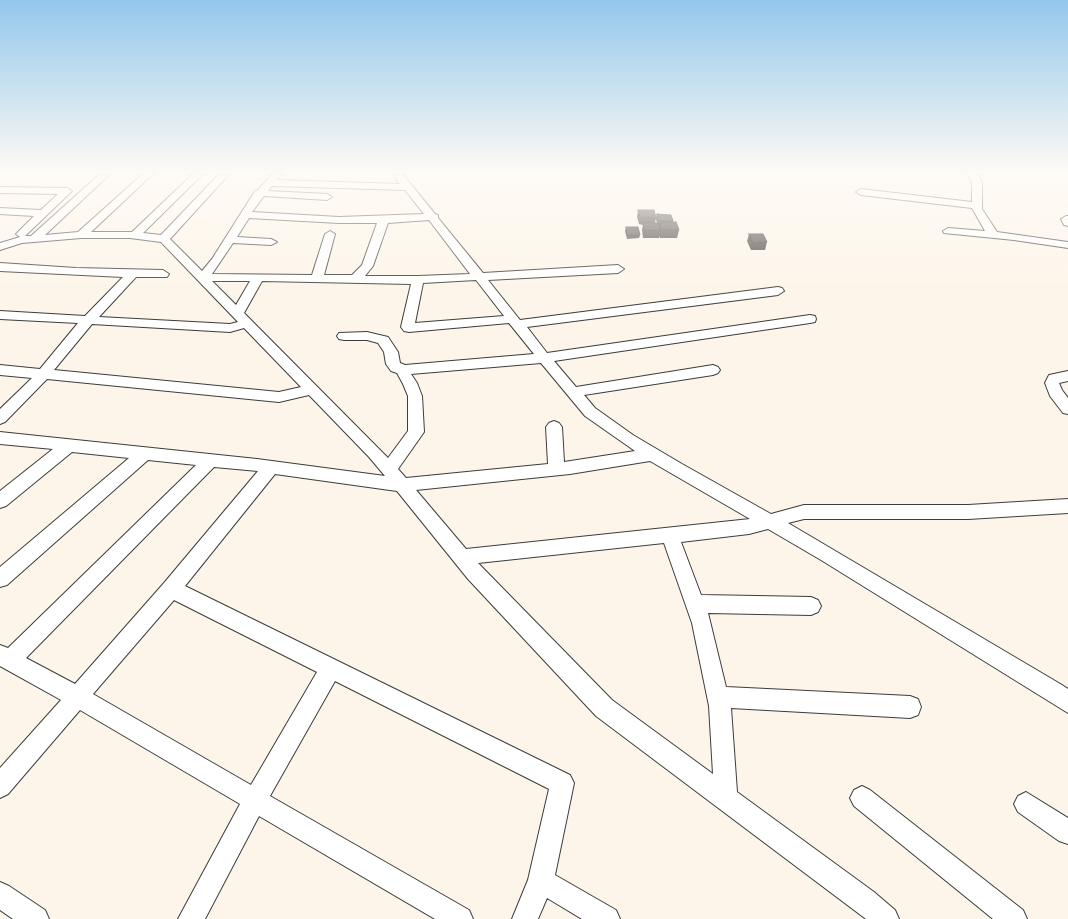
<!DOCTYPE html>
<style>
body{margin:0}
canvas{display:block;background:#fdf5e9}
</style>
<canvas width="1068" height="919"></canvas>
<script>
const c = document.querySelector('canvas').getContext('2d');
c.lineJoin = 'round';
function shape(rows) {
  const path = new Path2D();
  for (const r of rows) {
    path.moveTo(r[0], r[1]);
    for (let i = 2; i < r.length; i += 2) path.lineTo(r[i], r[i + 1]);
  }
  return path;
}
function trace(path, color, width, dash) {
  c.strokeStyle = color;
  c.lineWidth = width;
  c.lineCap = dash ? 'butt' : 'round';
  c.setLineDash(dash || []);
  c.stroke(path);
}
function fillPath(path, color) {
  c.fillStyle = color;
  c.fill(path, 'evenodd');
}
const minor = shape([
 [102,172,112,172,45,235,78,232,145,172,155,172,91,232,132,232,195,172,205,172,143,233,161,235,221,172,231,172,170,239,202,271,212,259,255,191,258,190,273,173,279,173,281,175,277,180,400,184,391,172,401,172,435,214,438,215,438,218,483,273,618,265,624,269,618,273,488,280,520,320,778,287,782,288,784,291,778,295,527,327,547,353,810,315,815,316,816,319,815,322,810,323,554,361,576,387,713,365,718,367,720,370,718,373,713,375,584,395,595,408,633,435,682,464,771,514,804,505,968,505,1068,499,1068,513,968,519,804,519,788,523,1062,685,1068,689,1068,713,821,560,768,529,749,534,681,542,701,595,811,597,818,600,821,606,818,612,811,615,708,613,726,687,910,696,918,699,921,707,918,715,910,718,731,708,737,792,874,892,895,910,899,919,866,919,596,716,468,579,397,491,275,474,185,586,570,775,574,783,555,875,616,910,620,919,582,919,547,898,538,919,512,919,528,880,549,789,335,681,270,796,469,910,473,919,435,919,259,816,205,919,178,919,240,804,80,710,8,794,0,798,0,768,61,700,0,666,0,645,8,648,196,465,148,460,7,585,0,587,0,567,129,458,72,452,6,506,0,508,0,491,53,449,0,444,0,432,257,459,385,476,369,457,309,395,279,402,47,379,5,422,0,424,0,409,32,378,0,375,0,365,40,369,78,323,0,319,0,311,85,316,123,277,0,271,0,263,76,268,163,270,169,274,167,277,136,277,99,317,230,324,238,322,161,242,130,238,81,238,22,243,0,250,0,243,20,237,16,234,34,216,0,214,0,208,41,210,58,194,0,193,0,187,67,188,72,191,25,236,31,236,102,172],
 [272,186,405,190,424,214,339,217,252,212,264,196,327,200,332,197,327,194,268,191,272,186],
 [249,218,339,223,377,223,362,265,352,275,324,275,335,234,330,231,325,234,312,275,212,274,233,243,271,245,277,242,271,239,237,237,249,218],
 [429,220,470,274,418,276,365,276,373,266,388,223,429,220],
 [476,280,504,316,415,323,423,283,476,280],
 [212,281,250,281,236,305,212,281],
 [262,281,411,284,401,327,404,331,409,332,509,323,534,354,405,365,400,363,398,352,388,337,367,332,339,333,337,336,339,339,344,340,367,340,378,343,384,352,386,364,391,371,397,373,403,384,408,396,408,431,388,458,244,313,262,281],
 [92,324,230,332,244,328,301,387,279,392,54,370,92,324],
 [541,363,585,416,635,451,564,462,562,427,559,423,554,421,549,423,546,427,548,464,406,478,398,469,424,432,422,396,417,383,411,374,541,363],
 [650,461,750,519,466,549,416,490,570,474,650,461],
 [214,467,258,471,164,583,75,684,26,658,214,467],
 [664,543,692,623,709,706,713,774,612,700,478,563,664,543],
 [174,600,317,672,251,785,93,694,174,600],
 [967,172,977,172,982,183,982,209,997,232,1068,242,1068,248,1014,240,944,233,943,231,948,228,985,231,972,208,861,195,856,192,861,189,972,202,972,183,967,172],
 [1066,216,1068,216,1068,226,1064,225,1061,219,1066,216],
 [1068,371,1068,381,1059,383,1062,390,1068,398,1068,414,1063,413,1050,396,1045,383,1049,375,1068,371],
 [862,786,870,790,1023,910,1027,919,993,919,854,806,850,798,854,790,862,786],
 [1026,792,1068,818,1068,844,1059,841,1018,812,1014,804,1018,796,1026,792],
 [0,882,9,886,45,910,49,919,13,919,0,910,0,882]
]);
const wall = shape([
 [638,210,656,218,655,223,657,223,656,218,657,214,673,221,673,222,679,230,677,238,660,238,660,236,659,238,643,238,642,230,643,225,639,224,637,217],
 [626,227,640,235,639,238,627,239,625,231],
 [749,234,767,242,765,250,751,250,747,241]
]);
const building = shape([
 [638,210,654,210,656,218,640,217,638,210],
 [657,214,671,215,673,221,657,221,657,214],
 [676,222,679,230,661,230,660,223,676,222],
 [643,223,658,223,661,231,644,230,643,223],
 [626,227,638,227,640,235,627,235,626,227],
 [749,234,763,234,767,242,753,243,749,234]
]);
trace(minor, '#3d3d3d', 2);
fillPath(minor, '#fff');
fillPath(wall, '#46403e');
fillPath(building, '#514a48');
trace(building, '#393432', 1);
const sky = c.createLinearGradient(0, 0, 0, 301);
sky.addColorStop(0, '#93c7eb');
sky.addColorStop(0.57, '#fefaf5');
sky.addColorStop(1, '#fefaf500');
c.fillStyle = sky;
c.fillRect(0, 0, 1068, 301);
</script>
